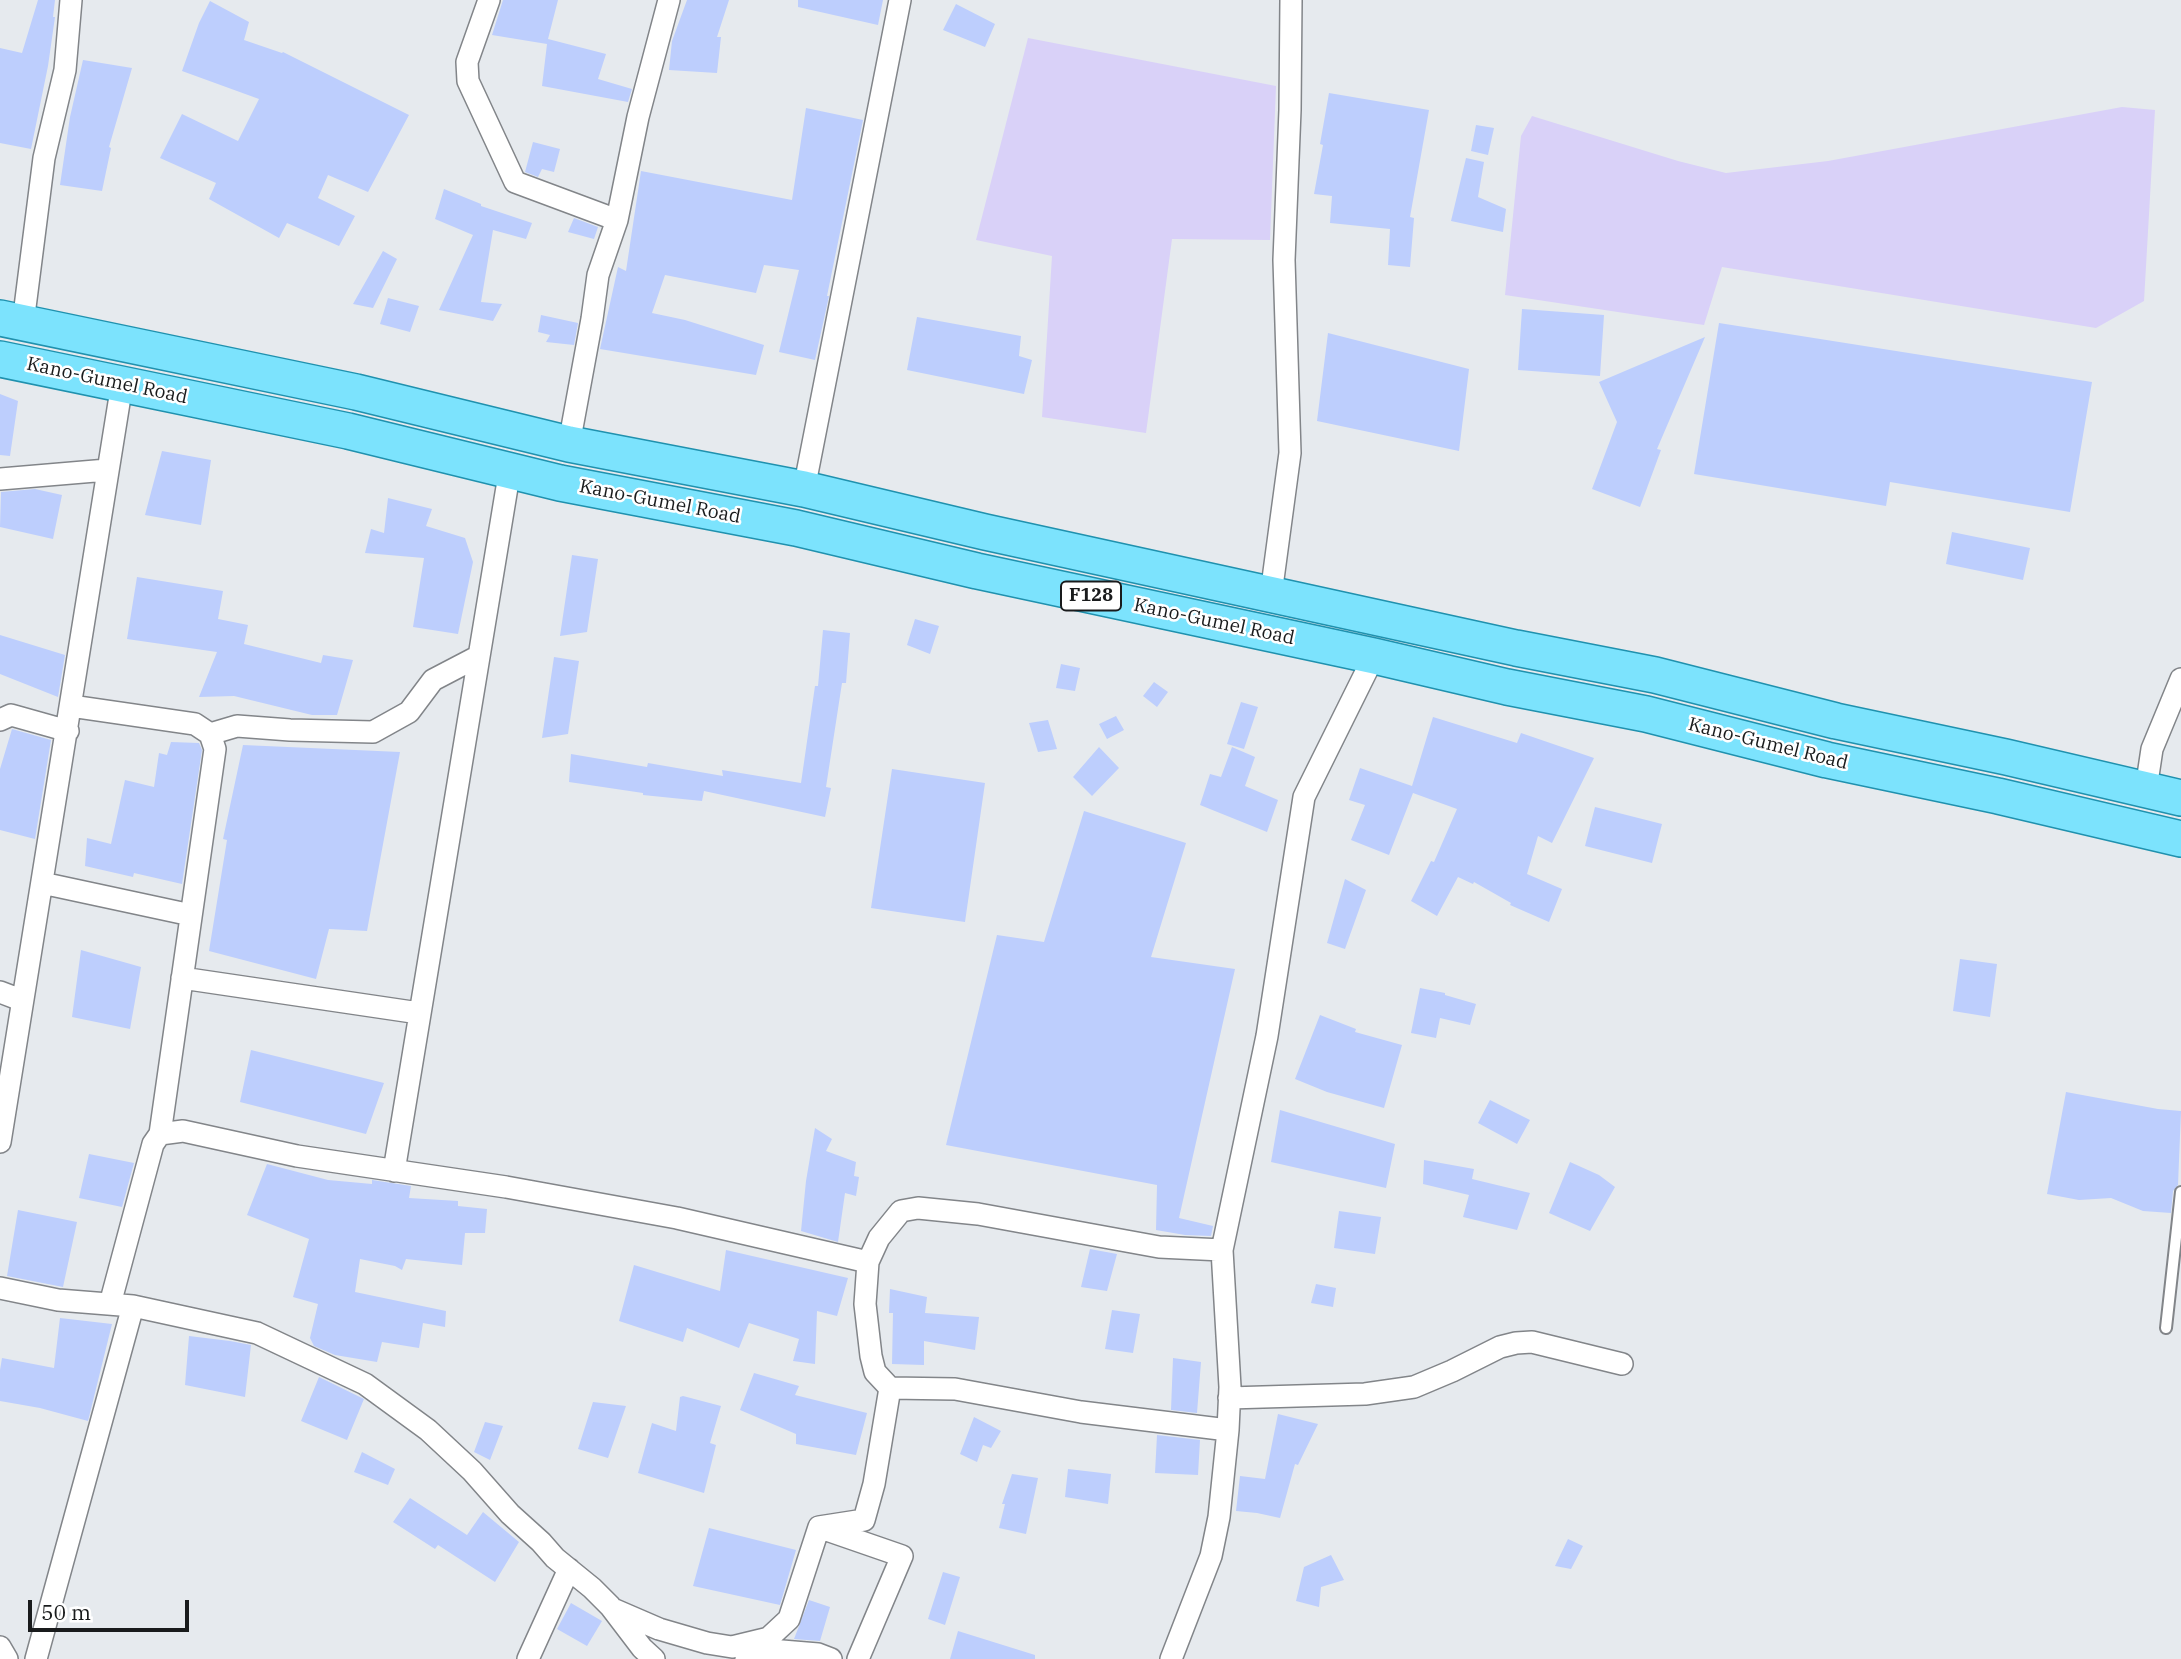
<!DOCTYPE html>
<style>
body{margin:0}
#map{position:relative;width:2181px;height:1659px;overflow:hidden;background:#e6eaee;font-family:"IBM Plex Serif",serif}
canvas{display:block}
.scale{position:absolute;left:28px;top:1600px;width:161px;height:32px;box-sizing:border-box;border:4px solid #191b1c;border-top:0;padding-left:9px;font-size:21px;line-height:24px;white-space:nowrap;color:#191b1c;-webkit-text-stroke:5px #fff;paint-order:stroke}
</style>
<div id="map">
<canvas width="2181" height="1659"></canvas>
<div class="scale">50 m</div>
</div>
<script>
const c = document.querySelector('canvas').getContext('2d');
c.lineJoin = 'round';
function fillPath(path, color) {
  c.fillStyle = color;
  c.fill(path, 'evenodd');
}
function shape(rows) {
  const path = new Path2D();
  for (const r of rows) {
    path.moveTo(r[0], r[1]);
    for (let i = 2; i < r.length; i += 2) path.lineTo(r[i], r[i + 1]);
  }
  return path;
}
function trace(path, color, width, dash) {
  c.strokeStyle = color;
  c.lineWidth = width;
  c.lineCap = dash ? 'butt' : 'round';
  c.setLineDash(dash || []);
  c.stroke(path);
}
function label(font, color, halo, rows, align = 'center') {
  c.font = font + ' "IBM Plex Serif",serif';
  c.lineWidth = 5;
  c.setLineDash([]);
  c.textBaseline = 'middle';
  c.strokeStyle = halo;
  c.fillStyle = color;
  for (const [text, x, y, turn = 0] of rows) {
    c.save();
    c.translate(x, y);
    c.rotate((+turn || 0) * Math.PI / 180);
    c.textAlign = isNaN(turn) ? turn : align;
    if (halo) c.strokeText(text, 0, 0);
    c.fillText(text, 0, 0);
    c.restore();
  }
}
const green = shape([
 [1028,38,1276,86,1270,240,1172,239,1146,433,1042,417,1052,256,976,240],
 [2122,107,2155,110,2144,301,2096,328,1722,267,1704,325,1505,295,1521,136,1532,116,1678,161,1726,173,1828,161]
]);
const building = shape([
 [38,0,55,0,53,17,55,17,48,66,31,149,0,143,0,48,22,53],
 [503,0,558,0,548,39,606,54,598,79,632,89,628,102,542,86,547,44,492,35],
 [687,0,729,0,717,37,721,37,717,73,669,70,672,41],
 [798,0,883,0,878,25,798,7],
 [210,1,249,22,244,40,282,53,283,52,409,115,368,192,328,175,318,198,355,216,339,246,287,223,279,238,209,199,216,183,160,158,182,114,238,141,259,99,182,71,199,23],
 [956,4,995,24,985,47,943,30],
 [83,60,132,68,109,147,111,148,102,191,60,185,70,117],
 [1329,93,1429,110,1410,217,1414,218,1410,267,1388,265,1390,229,1330,223,1332,196,1314,194,1323,145,1320,144],
 [806,108,863,120,827,296,829,296,815,360,779,352,799,270,764,265,756,293,665,275,652,313,685,320,764,345,756,375,600,349,618,267,626,271,641,171,792,200],
 [1476,125,1494,128,1488,155,1471,151],
 [533,142,560,149,554,172,542,169,538,177,525,172],
 [1466,158,1484,162,1478,197,1506,209,1503,232,1451,221],
 [444,189,481,204,481,206,532,223,526,239,493,230,481,302,502,304,493,321,439,310,473,235,435,219],
 [574,218,598,227,594,239,568,232],
 [383,251,397,259,373,308,353,304],
 [388,298,419,306,410,332,380,324],
 [1522,309,1604,315,1600,376,1518,370],
 [541,315,578,323,574,345,546,342,550,335,538,332],
 [917,317,1021,336,1019,356,1032,360,1024,394,907,370],
 [1719,323,2092,382,2070,512,1890,482,1886,506,1694,474],
 [1328,333,1469,369,1459,451,1317,421],
 [1705,337,1657,449,1661,450,1640,507,1592,489,1617,422,1599,382],
 [0,394,18,401,10,456,0,455],
 [162,451,211,460,201,525,145,515],
 [35,489,62,495,53,539,0,527,1,492],
 [388,498,432,509,426,526,465,538,473,562,458,634,413,627,424,558,365,553,371,529,384,533],
 [1952,532,2030,548,2023,580,1946,564],
 [572,555,598,559,587,632,560,636],
 [137,577,223,591,218,619,248,625,244,644,321,663,323,655,353,660,337,715,312,715,234,696,199,697,217,652,127,639],
 [915,619,939,626,930,654,907,645],
 [823,630,850,633,846,683,842,683,826,787,831,788,825,817,704,791,702,801,643,795,643,793,569,782,571,754,647,767,648,763,723,776,722,770,801,783,815,686,818,686],
 [0,635,65,655,58,697,0,674],
 [554,657,579,661,568,734,542,738],
 [1061,664,1080,668,1075,691,1056,688],
 [1154,682,1168,692,1157,707,1143,696],
 [1241,702,1258,707,1244,749,1227,744],
 [1116,716,1124,730,1107,739,1099,724],
 [1433,717,1517,743,1521,733,1594,758,1552,843,1538,836,1527,874,1562,889,1549,922,1510,905,1511,903,1474,882,1473,884,1458,877,1437,916,1411,901,1431,861,1434,862,1457,809,1413,793,1389,855,1351,840,1365,805,1349,800,1360,768,1412,786],
 [1048,720,1057,749,1038,752,1029,723],
 [12,729,51,740,35,839,0,830,0,769],
 [171,742,199,743,202,750,182,884,134,873,133,877,85,866,87,838,111,844,125,780,154,787,159,753,167,755],
 [243,745,400,752,367,931,329,929,316,979,209,951,227,840,223,839],
 [1099,747,1119,768,1092,796,1073,777],
 [1232,747,1255,757,1245,786,1278,800,1267,832,1200,805,1210,774,1221,777],
 [892,769,985,783,965,922,871,908],
 [1595,807,1662,824,1652,863,1585,846],
 [1084,811,1186,843,1151,957,1235,969,1179,1218,1213,1226,1211,1236,1185,1235,1156,1230,1157,1185,946,1145,997,935,1044,942],
 [1345,879,1366,890,1345,949,1327,943],
 [81,950,141,967,130,1029,72,1017],
 [1960,959,1997,964,1990,1017,1953,1011],
 [1420,988,1445,993,1445,995,1476,1004,1470,1025,1440,1018,1436,1038,1411,1033],
 [1320,1015,1356,1029,1355,1032,1402,1045,1384,1108,1327,1092,1295,1079],
 [251,1050,384,1083,366,1134,240,1102],
 [2066,1092,2158,1109,2181,1111,2178,1185,2173,1191,2171,1213,2143,1211,2111,1198,2079,1200,2047,1194],
 [1490,1100,1530,1120,1517,1144,1478,1123],
 [1280,1110,1395,1144,1386,1188,1271,1162],
 [815,1128,832,1139,826,1151,856,1162,854,1176,859,1177,856,1196,845,1193,838,1242,801,1231,806,1181],
 [89,1154,134,1163,122,1207,79,1198],
 [1424,1160,1474,1169,1472,1179,1530,1193,1517,1230,1463,1217,1469,1195,1423,1184],
 [1570,1162,1599,1175,1615,1187,1590,1231,1549,1213],
 [267,1164,328,1180,372,1184,372,1180,411,1186,409,1198,458,1201,458,1206,487,1209,485,1233,465,1233,462,1265,406,1259,402,1270,395,1266,360,1259,355,1292,446,1311,445,1327,423,1323,419,1348,382,1342,377,1362,335,1355,314,1346,310,1338,318,1304,293,1297,309,1239,247,1215],
 [18,1210,77,1222,63,1287,7,1276],
 [1339,1211,1381,1217,1375,1254,1334,1248],
 [1090,1249,1117,1254,1107,1291,1081,1287],
 [726,1250,848,1278,837,1316,817,1311,815,1364,793,1361,799,1339,749,1323,739,1348,687,1328,683,1342,619,1321,634,1265,720,1291],
 [1316,1284,1336,1288,1333,1307,1311,1303],
 [890,1289,927,1297,925,1313,979,1317,975,1350,924,1341,924,1365,892,1364,893,1313,889,1313],
 [1112,1310,1140,1314,1133,1353,1105,1349],
 [60,1318,112,1324,88,1421,40,1408,0,1401,0,1370,2,1358,54,1368],
 [189,1336,230,1341,251,1345,245,1397,185,1385],
 [1173,1358,1201,1362,1197,1413,1171,1410],
 [754,1373,799,1386,795,1395,867,1413,856,1455,796,1444,796,1434,740,1410],
 [319,1377,364,1399,347,1440,301,1421],
 [683,1396,721,1406,710,1443,716,1445,704,1493,638,1473,652,1423,676,1431,680,1397],
 [593,1402,626,1406,608,1458,578,1449],
 [1278,1414,1318,1424,1298,1465,1295,1464,1280,1518,1257,1513,1236,1511,1240,1476,1265,1479],
 [974,1417,1001,1431,991,1448,983,1445,977,1462,960,1454],
 [485,1422,503,1426,490,1460,474,1452],
 [1157,1435,1200,1440,1198,1475,1155,1473],
 [362,1452,395,1469,388,1485,354,1472],
 [1068,1469,1111,1474,1108,1504,1065,1497],
 [1012,1474,1038,1478,1026,1534,999,1528,1005,1504,1002,1504],
 [410,1498,467,1535,483,1512,519,1542,495,1582,438,1545,435,1549,393,1522],
 [709,1528,796,1550,780,1605,693,1586],
 [1568,1539,1583,1546,1571,1569,1555,1566],
 [1331,1555,1344,1580,1321,1587,1319,1607,1296,1601,1304,1567],
 [943,1572,960,1577,945,1625,928,1619],
 [809,1600,830,1607,820,1641,794,1639],
 [571,1603,602,1621,587,1646,557,1629],
 [958,1631,1035,1655,1035,1659,950,1659]
]);
const service = shape([
 [2166,1328,2181,1192]
]);
const minor = shape([
 [489,0,467,62,468,81,515,182,617,220],
 [23,323,44,158,65,70,71,0],
 [569,444,592,319,598,275,617,220,638,117,669,0],
 [0,479,107,470],
 [804,489,900,0],
 [1271,594,1290,453,1284,260,1290,110,1291,0],
 [71,706,195,724,210,734,215,749,160,1134,153,1144,110,1304],
 [0,720,11,715,68,731],
 [210,734,237,726,290,730,373,732,409,712,433,680,479,656],
 [2146,789,2152,749,2181,679],
 [42,883,191,915],
 [182,978,419,1013],
 [0,992,21,1000],
 [160,1134,183,1131,297,1156,506,1187,677,1218,868,1262],
 [0,1142,122,384],
 [394,1171,510,469],
 [1222,1250,1159,1247,978,1214,918,1208,901,1211,879,1238,868,1262,865,1304,871,1356,875,1372,890,1388,955,1389,1081,1412,1228,1430],
 [0,1288,58,1300,133,1306,257,1333,365,1384,428,1430,472,1471,510,1514,541,1542,555,1558,592,1588,610,1606,642,1648,654,1659],
 [1229,1398,1365,1394,1414,1387,1452,1371,1500,1347,1516,1343,1532,1342,1622,1364],
 [821,1528,902,1556,858,1659],
 [615,1610,659,1629,707,1643,732,1647,765,1639],
 [0,1647,7,1659],
 [748,1657,782,1651,818,1654,831,1659],
 [36,1659,133,1306],
 [528,1659,569,1569],
 [746,1659,789,1619,819,1527,864,1520,874,1484,890,1388],
 [1171,1659,1211,1556,1219,1517,1228,1430,1230,1387,1222,1250,1267,1036,1304,797,1374,656]
]);
const primary = shape([
 [0,318,356,392,569,444,804,489,985,532,1516,648,1655,675,1836,721,2006,757,2181,798],
 [0,359,348,431,560,483,796,528,977,571,1374,656,1507,687,1646,714,1827,760,1998,796,2181,839]
]);
const shields = [
 [1091,596,60]
];
const shieldNames = [
 ["F128",1091,596]
];
const streetNames = [
 ["Kano-Gumel Road",107,381,12],
 ["Kano-Gumel Road",660,502,11],
 ["Kano-Gumel Road",1214,622,12],
 ["Kano-Gumel Road",1768,744,14]
];
fillPath(green, '#d9d1f8');
fillPath(building, '#bdcefd');
trace(service, '#828589', 14);
trace(minor, '#828589', 24);
trace(primary, '#2091ae', 38);
trace(service, '#fff', 10);
trace(minor, '#fff', 21);
trace(primary, '#7ce3fd', 35);
for (const [x, y, w] of shields) {
  const box = new Path2D();
  box.roundRect(x - w / 2, y - 14.5, w, 29, 5);
  c.fillStyle = '#fff';
  c.fill(box);
  trace(box, '#191b1c', 2);
}
label('bold 18px', '#191b1c', null, shieldNames);
label('19px', '#191b1c', '#fff', streetNames);
</script>
